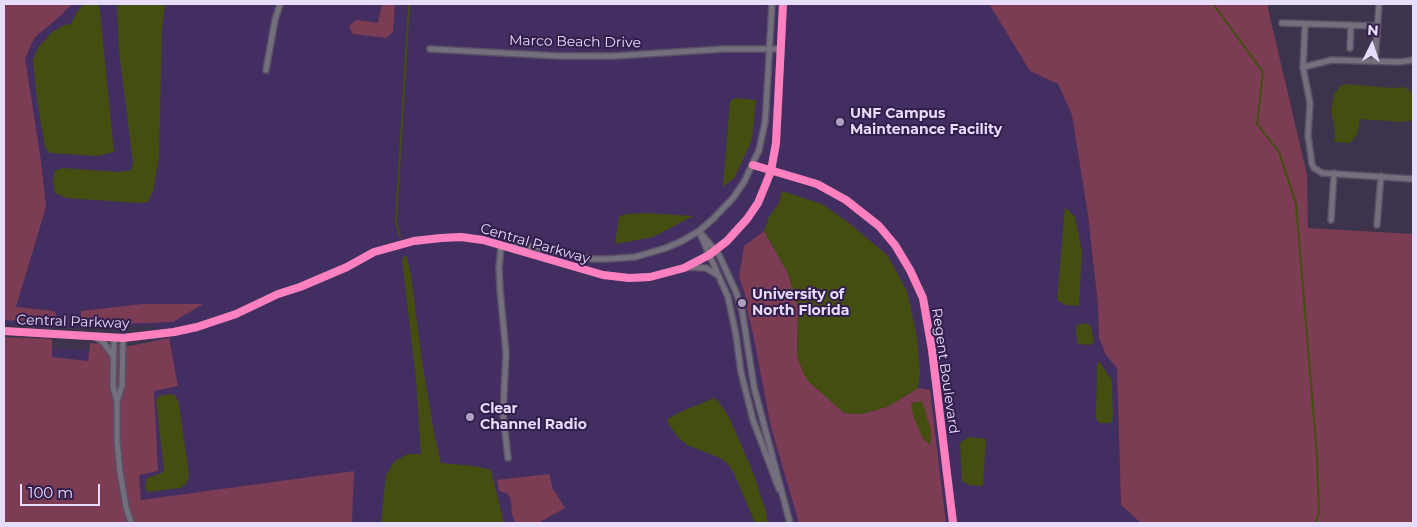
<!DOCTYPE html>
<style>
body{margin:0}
#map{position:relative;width:1417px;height:527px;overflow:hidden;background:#3e334d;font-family:Montserrat,sans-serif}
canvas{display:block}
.frame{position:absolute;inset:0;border:5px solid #e7ddfb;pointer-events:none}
.north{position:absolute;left:1347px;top:20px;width:50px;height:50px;-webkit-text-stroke:4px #321e4d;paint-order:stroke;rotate:4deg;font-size:14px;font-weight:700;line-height:20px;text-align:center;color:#e7ddfb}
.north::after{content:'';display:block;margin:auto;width:18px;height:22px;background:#e7ddfb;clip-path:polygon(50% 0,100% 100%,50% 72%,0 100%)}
.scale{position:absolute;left:20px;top:484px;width:80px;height:22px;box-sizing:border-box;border:2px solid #e7ddfb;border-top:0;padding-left:6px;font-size:15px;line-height:18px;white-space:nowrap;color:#e7ddfb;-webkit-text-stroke:4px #321e4d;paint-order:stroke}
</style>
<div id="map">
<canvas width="1417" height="527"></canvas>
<div class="frame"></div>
<div class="north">N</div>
<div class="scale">100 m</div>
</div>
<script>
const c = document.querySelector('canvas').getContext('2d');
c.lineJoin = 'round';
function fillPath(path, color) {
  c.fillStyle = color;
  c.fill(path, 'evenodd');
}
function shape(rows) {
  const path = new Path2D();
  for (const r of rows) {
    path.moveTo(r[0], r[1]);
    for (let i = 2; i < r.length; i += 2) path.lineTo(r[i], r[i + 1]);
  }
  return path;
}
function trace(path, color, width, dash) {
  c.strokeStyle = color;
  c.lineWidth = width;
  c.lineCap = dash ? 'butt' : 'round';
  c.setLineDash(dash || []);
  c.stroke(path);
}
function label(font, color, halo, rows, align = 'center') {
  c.font = font + ' Montserrat,sans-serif';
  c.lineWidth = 4;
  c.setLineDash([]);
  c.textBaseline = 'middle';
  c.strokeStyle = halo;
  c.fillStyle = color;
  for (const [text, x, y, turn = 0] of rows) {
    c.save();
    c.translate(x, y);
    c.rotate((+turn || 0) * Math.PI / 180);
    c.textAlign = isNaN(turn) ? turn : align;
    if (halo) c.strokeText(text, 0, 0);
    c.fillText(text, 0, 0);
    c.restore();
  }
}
const built = shape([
 [4,4,989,4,1030,71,1058,84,1072,115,1088,215,1098,305,1099,338,1106,355,1117,368,1121,505,1141,523,946,523,930,390,918,388,918,383,782,191,779,203,769,217,764,231,758,236,792,361,907,523,4,523,4,345,84,350,157,345,155,325,81,328,4,324]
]);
const green = shape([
 [4,4,72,4,57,19,35,37,25,58,41,161,46,207,16,307,54,311,61,324,4,320],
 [382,4,395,4,393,32,386,38,353,34,349,26,356,20,378,23],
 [989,4,1267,4,1307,175,1308,228,1413,234,1413,523,1141,523,1121,505,1117,368,1106,355,1099,338,1098,305,1088,215,1072,115,1058,84,1030,71],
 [764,231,788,273,798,307,797,356,844,413,862,414,889,406,918,388,930,390,946,523,799,523,771,427,753,334,747,309,745,294,739,277,744,246],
 [143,304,203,304,173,322,90,325,81,319,81,311],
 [4,337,52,339,52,357,88,361,90,343,130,346,169,338,178,386,154,391,158,471,139,475,141,500,354,471,352,523,4,523],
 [549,474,553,489,565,508,538,523,515,523,512,514,511,500,507,493,499,491,497,480]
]);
const water = shape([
 [84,4,98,4,100,11,114,152,98,156,50,153,45,147,37,99,33,60,38,48,52,32,64,25,71,24,78,10],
 [117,4,165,4,162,29,159,158,153,191,148,202,139,203,66,198,55,193,53,184,54,174,57,170,62,168,120,172,131,170,133,162,119,50],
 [1346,84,1394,88,1405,87,1413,94,1413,120,1402,122,1360,119,1357,134,1353,140,1349,143,1334,142,1335,129,1331,111,1334,95,1340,86],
 [735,98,756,100,752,140,735,177,723,187,730,101],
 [782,191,822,204,849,223,888,256,907,291,917,336,920,371,918,388,889,406,862,414,844,413,811,384,804,375,797,356,798,307,788,273,764,231,769,217,779,203],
 [1065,207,1075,217,1082,252,1079,306,1065,305,1057,300],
 [648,213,693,216,653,237,615,244,619,216,627,214],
 [404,256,407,257,411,275,422,361,434,433,441,463,475,466,491,470,504,523,381,523,386,475,395,461,408,454,421,454,416,379,402,260],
 [1087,323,1091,327,1094,340,1091,345,1078,344,1076,332,1077,325],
 [1099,361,1112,380,1113,417,1111,423,1099,423,1096,418,1097,364],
 [170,394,176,396,179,404,189,474,188,480,185,485,180,488,148,492,145,488,147,478,162,473,164,469,156,400,159,396],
 [714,398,719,402,730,419,754,475,766,512,768,523,755,523,734,473,727,463,720,458,687,445,677,436,668,423,668,419,678,413],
 [922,401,931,430,931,445,923,439,913,415,911,403],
 [968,437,986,439,983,486,969,485,962,481,960,443]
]);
const stream = shape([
 [1213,4,1263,72,1257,124,1279,152,1296,203,1317,455,1319,513,1315,523],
 [400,237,396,221,409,4]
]);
const minor = shape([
 [1282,23,1377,26],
 [1305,25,1303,67,1310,103,1308,136,1312,164,1314,168,1322,173,1413,179],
 [1350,48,1351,25],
 [430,49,559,56,614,56,724,49,781,49],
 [1375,61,1379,4],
 [1303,67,1332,60,1399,62,1413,60],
 [266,70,275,20,280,4],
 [753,165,817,184,846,200,879,226,895,245,910,270,923,298,932,350,953,523],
 [1331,220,1334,173],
 [1377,225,1381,176],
 [699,231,719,255,736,292,742,310,754,387,790,523],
 [701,236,728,297,736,335,741,372,753,420,779,489],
 [501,246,499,268,500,289,506,353,503,414,508,458],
 [512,247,536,247,593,259,607,259,635,257,666,248,682,241,699,231,713,219,733,198,744,182,759,150,765,122,766,109,772,4],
 [687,267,706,268,717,275],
 [4,331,123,338,174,332,197,327,236,314,278,294,300,287,347,267,374,252,414,241,441,238,461,237,483,240,603,275,629,278,650,277,684,268,709,255,727,241,747,219,758,203,765,186,771,171,776,143,783,4],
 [96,337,104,343,113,356],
 [114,338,113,387,117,401,117,441,120,472,126,507,131,523],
 [117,401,122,386,123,338]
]);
const cycleway = shape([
 [753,165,817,184,846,200,879,226,895,245,910,270,923,298,932,350,953,523],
 [4,331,123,338,174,332,197,327,236,314,278,294,300,287,347,267,374,252,414,241,441,238,461,237,483,240,603,275,629,278,650,277,684,268,709,255,727,241,747,219,758,203,765,186,771,171,776,143,783,4]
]);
const markers = [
 [840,122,5,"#aca2be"],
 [742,303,5,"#aca2be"],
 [470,417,5,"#aca2be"]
];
const streetNames = [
 ["Marco Beach Drive",575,42,1],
 ["Central Parkway",535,244,16],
 ["Central Parkway",73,322,2],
 ["Regent Boulevard",945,371,82]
];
const poiNames = [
 ["UNF Campus",850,114],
 ["Maintenance Facility",850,130],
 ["University of",752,295],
 ["North Florida",752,311],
 ["Clear",480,409],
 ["Channel Radio",480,425]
];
fillPath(built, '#432e61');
fillPath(green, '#7b3c54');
fillPath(water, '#434e10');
trace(stream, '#434e10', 2);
trace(minor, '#5a5166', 8);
trace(minor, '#746f7d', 5);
trace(cycleway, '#ff80c0', 8);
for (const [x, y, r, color] of markers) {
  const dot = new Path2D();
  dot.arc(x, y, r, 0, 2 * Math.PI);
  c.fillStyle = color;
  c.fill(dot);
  trace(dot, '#321e4d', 2);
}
label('14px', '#e7ddfb', '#321e4d', streetNames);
label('bold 14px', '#e7ddfb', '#321e4d', poiNames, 'left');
</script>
